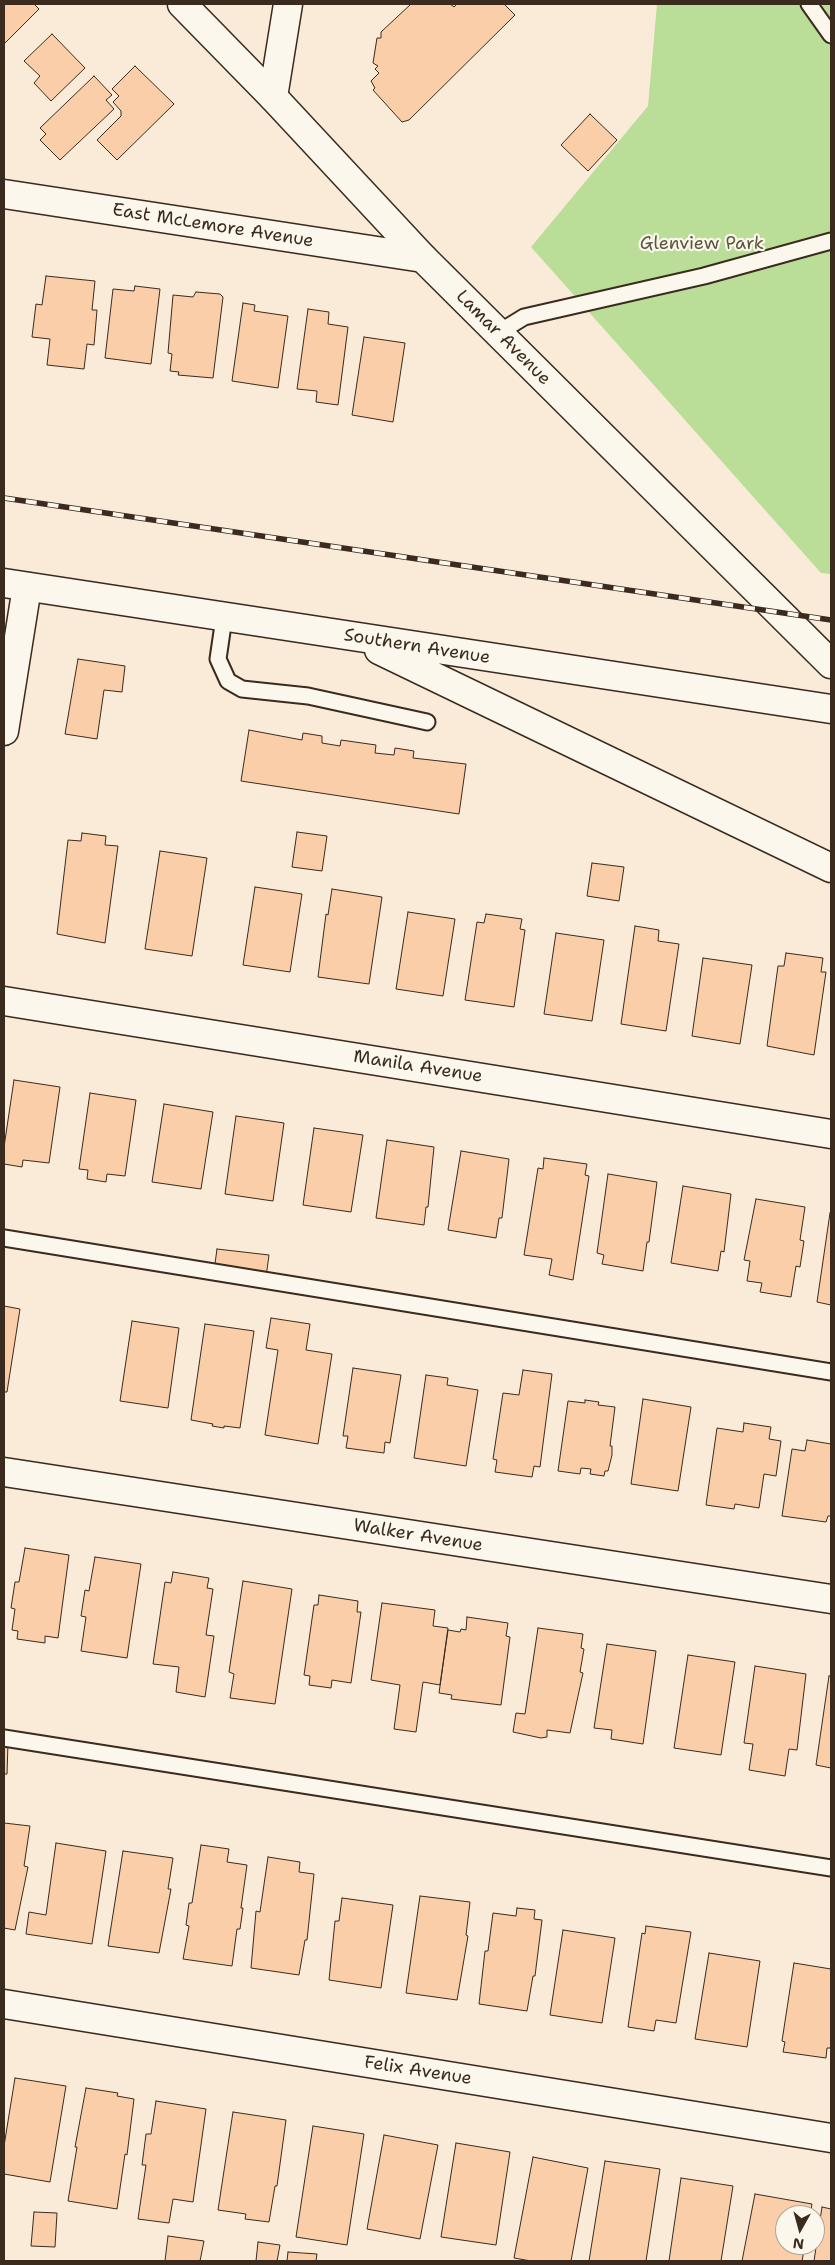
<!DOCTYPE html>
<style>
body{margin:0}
#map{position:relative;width:835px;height:2265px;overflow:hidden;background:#faebd8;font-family:"Shantell Sans",sans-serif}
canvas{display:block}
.frame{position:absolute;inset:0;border:5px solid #3b2a1e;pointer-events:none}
.north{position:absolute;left:775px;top:2205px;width:50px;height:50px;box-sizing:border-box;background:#fbf7ec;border:1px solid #aea59a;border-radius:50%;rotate:187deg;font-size:14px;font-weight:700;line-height:20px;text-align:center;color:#3b2a1e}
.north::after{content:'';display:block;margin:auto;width:18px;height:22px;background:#3b2a1e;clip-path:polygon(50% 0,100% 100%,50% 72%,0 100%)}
</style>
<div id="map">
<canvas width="835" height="2265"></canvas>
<div class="frame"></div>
<div class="north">N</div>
</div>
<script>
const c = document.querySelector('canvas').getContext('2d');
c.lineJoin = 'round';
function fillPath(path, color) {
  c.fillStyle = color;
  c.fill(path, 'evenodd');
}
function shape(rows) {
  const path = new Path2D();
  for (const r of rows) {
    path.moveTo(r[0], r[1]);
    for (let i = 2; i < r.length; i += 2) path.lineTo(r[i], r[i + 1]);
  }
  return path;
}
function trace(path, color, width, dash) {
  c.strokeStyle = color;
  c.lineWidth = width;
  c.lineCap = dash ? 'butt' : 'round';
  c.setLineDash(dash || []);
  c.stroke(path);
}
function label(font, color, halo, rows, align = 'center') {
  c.font = font + ' "Shantell Sans",sans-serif';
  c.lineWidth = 4.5;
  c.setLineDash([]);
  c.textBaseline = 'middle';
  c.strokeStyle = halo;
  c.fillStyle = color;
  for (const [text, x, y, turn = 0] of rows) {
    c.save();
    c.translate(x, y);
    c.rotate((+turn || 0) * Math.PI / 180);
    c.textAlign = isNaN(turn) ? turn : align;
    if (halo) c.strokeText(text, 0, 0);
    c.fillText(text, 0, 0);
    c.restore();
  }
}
const green = shape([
 [657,4,831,4,831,574,821,573,531,247,648,106]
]);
const building = shape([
 [4,4,34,4,39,9,4,44,4,4],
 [411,4,450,4,454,7,457,4,504,4,515,15,409,120,402,122,373,90,375,88,371,81,379,73,375,69,378,66,373,63,377,38,381,38,381,32,411,4],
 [52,34,85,68,51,101,34,83,40,76,24,61,52,34],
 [135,66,174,104,117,160,97,140,121,116,121,111,113,102,119,96,112,89,135,66],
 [94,76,112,95,106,100,114,109,60,160,40,140,46,134,40,128,94,76],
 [590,114,617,140,588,171,561,145,590,114],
 [46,276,95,281,92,310,97,310,94,345,87,344,84,369,47,365,50,339,32,337,36,304,42,305,46,276],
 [135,286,160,289,151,364,105,358,113,289,134,291,135,286],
 [196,292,220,294,223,297,213,378,178,375,179,372,170,371,172,354,168,353,173,295,193,297,196,292],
 [243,303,255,305,254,311,288,316,278,388,232,381,243,303],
 [308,309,329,312,328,324,348,327,338,405,316,402,317,391,297,389,308,309],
 [364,337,405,343,393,422,352,415,364,337],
 [78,659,125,666,122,692,104,690,97,739,65,734,78,659],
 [249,730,302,740,303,733,322,736,322,743,340,746,341,740,376,745,375,753,394,755,395,748,414,751,413,758,466,764,459,814,241,781,249,730],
 [297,832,327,836,322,871,292,867,297,832],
 [82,833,106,836,105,845,118,846,105,943,57,934,68,840,81,841,82,833],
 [160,851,207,858,192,956,145,949,160,851],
 [592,863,624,867,619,901,587,896,592,863],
 [255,887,302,894,290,972,243,965,255,887],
 [332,889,382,897,369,984,318,977,326,914,328,915,332,889],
 [408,912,455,919,443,996,396,989,408,912],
 [486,914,522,919,520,929,525,930,514,1007,465,1000,477,922,484,923,486,914],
 [635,926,659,930,658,941,679,944,666,1031,621,1024,635,926],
 [556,933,604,940,592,1021,544,1014,556,933],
 [786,953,823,958,821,972,826,972,814,1055,767,1046,778,966,784,966,786,953],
 [703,958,752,965,740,1044,692,1036,703,958],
 [14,1080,60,1087,49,1163,23,1160,22,1167,4,1164,4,1147,14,1080],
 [90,1093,136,1100,125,1176,107,1174,106,1182,87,1179,88,1170,79,1169,90,1093],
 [164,1104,213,1112,201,1189,152,1182,164,1104],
 [236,1116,284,1123,273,1201,225,1194,236,1116],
 [314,1128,363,1135,351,1212,303,1205,314,1128],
 [387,1140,434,1147,428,1207,426,1207,424,1225,376,1218,387,1140],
 [461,1151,509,1159,502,1218,499,1218,496,1238,448,1230,461,1151],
 [544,1158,587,1164,585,1175,589,1176,573,1280,549,1275,552,1259,524,1255,538,1168,543,1169,544,1158],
 [608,1174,657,1182,649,1242,647,1242,643,1271,602,1264,604,1255,597,1253,608,1174],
 [683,1186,731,1194,724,1252,721,1251,718,1271,671,1263,683,1186],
 [756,1199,805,1207,800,1240,804,1241,800,1267,796,1266,791,1297,760,1292,762,1283,747,1281,750,1261,744,1260,756,1199],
 [830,1213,831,1213,831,1305,817,1302,830,1213],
 [217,1249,269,1255,266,1277,214,1271,217,1249],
 [4,1306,20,1309,7,1392,4,1392,4,1306],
 [271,1318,310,1324,306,1350,332,1354,318,1444,265,1435,278,1350,266,1348,271,1318],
 [132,1321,179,1328,168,1408,120,1401,132,1321],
 [205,1324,254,1331,240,1428,224,1426,224,1428,212,1426,213,1424,191,1420,205,1324],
 [353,1368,401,1375,390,1443,385,1442,384,1453,346,1448,348,1436,343,1436,353,1368],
 [523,1370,552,1374,540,1467,534,1466,532,1477,495,1472,497,1460,493,1459,503,1393,519,1395,523,1370],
 [426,1375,448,1378,447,1385,478,1390,466,1466,414,1458,426,1375],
 [643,1399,691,1407,678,1491,631,1484,643,1399],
 [585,1400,599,1402,598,1405,615,1407,610,1446,612,1446,612,1455,608,1471,605,1471,604,1476,590,1474,591,1469,581,1468,580,1474,558,1471,568,1401,585,1403,585,1400],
 [744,1423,771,1427,769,1439,781,1441,776,1476,764,1474,759,1508,735,1504,734,1509,706,1505,717,1428,743,1432,744,1423],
 [807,1440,831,1444,831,1516,828,1516,826,1522,782,1516,792,1449,805,1451,807,1440],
 [25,1548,69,1555,58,1638,45,1636,45,1643,17,1639,18,1631,12,1630,15,1609,11,1608,15,1582,19,1582,25,1548],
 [95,1557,141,1564,127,1658,81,1651,86,1617,81,1616,85,1590,89,1591,95,1557],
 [173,1572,209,1578,207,1588,213,1589,206,1635,214,1636,205,1697,176,1692,179,1667,153,1664,165,1582,171,1583,173,1572],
 [243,1581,292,1589,275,1704,230,1698,234,1674,229,1672,243,1581],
 [319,1595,358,1601,357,1612,361,1612,351,1683,332,1680,331,1688,309,1685,310,1676,304,1675,314,1605,318,1605,319,1595],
 [382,1603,435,1610,433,1626,448,1628,440,1685,423,1682,416,1732,394,1729,400,1685,371,1680,382,1603],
 [467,1617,508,1623,506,1636,510,1637,501,1705,451,1699,452,1695,439,1693,448,1630,460,1632,461,1629,466,1630,467,1617],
 [538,1628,583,1634,581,1648,584,1649,580,1672,583,1673,570,1733,547,1730,547,1737,541,1738,513,1732,516,1713,525,1714,538,1628],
 [607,1644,656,1651,643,1744,611,1739,612,1730,594,1728,607,1644],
 [688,1655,735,1662,721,1755,674,1748,688,1655],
 [755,1666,806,1674,797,1750,789,1749,785,1776,749,1770,753,1744,744,1743,755,1666],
 [829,1676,831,1676,831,1768,816,1765,829,1676],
 [4,1743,8,1743,7,1774,4,1774,4,1743],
 [4,1823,30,1826,24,1866,28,1867,15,1930,4,1928,4,1823],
 [56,1843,106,1851,92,1944,26,1934,29,1912,46,1915,56,1843],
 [201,1845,229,1849,227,1862,247,1865,241,1908,243,1908,240,1929,237,1929,232,1966,183,1959,189,1926,186,1925,189,1903,192,1903,201,1845],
 [123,1851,173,1858,168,1889,171,1889,159,1953,108,1946,123,1851],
 [268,1857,300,1862,299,1872,314,1874,307,1940,305,1940,299,1975,251,1968,256,1911,260,1912,268,1857],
 [420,1896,470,1902,466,1935,468,1936,457,2000,406,1993,420,1896],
 [342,1898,393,1905,381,1988,329,1980,335,1921,339,1921,342,1898],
 [517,1908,535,1910,534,1919,542,1920,535,1976,533,1976,527,2011,479,2004,485,1951,488,1951,493,1913,516,1916,517,1908],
 [646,1926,691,1932,676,2023,656,2020,654,2031,628,2027,642,1933,645,1934,646,1926],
 [563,1930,615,1938,602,2023,550,2015,563,1930],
 [709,1953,760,1961,747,2047,695,2039,709,1953],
 [794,1963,831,1969,831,2048,827,2048,826,2058,783,2052,785,2042,782,2041,794,1963],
 [15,2078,66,2086,50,2182,4,2174,4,2146,15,2078],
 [86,2088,118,2093,117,2096,134,2099,127,2155,125,2154,117,2209,68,2201,77,2147,75,2147,86,2088],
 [156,2101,206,2109,193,2202,173,2199,169,2223,138,2219,146,2165,142,2165,146,2134,151,2134,156,2101],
 [233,2112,286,2120,277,2186,275,2186,269,2222,245,2219,246,2214,218,2210,233,2112],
 [313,2126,364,2134,347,2245,296,2237,313,2126],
 [384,2135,438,2145,420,2239,367,2229,384,2135],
 [456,2143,510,2152,496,2245,441,2237,456,2143],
 [533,2157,588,2168,571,2261,531,2261,514,2258,533,2157],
 [605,2161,660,2169,646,2261,589,2261,605,2161],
 [681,2178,733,2186,721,2261,669,2261,681,2178],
 [755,2194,812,2204,810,2215,785,2215,785,2245,805,2245,802,2261,742,2261,755,2194],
 [822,2207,831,2209,831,2261,814,2261,822,2207],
 [34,2212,57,2213,55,2247,31,2246,34,2212],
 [168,2236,204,2241,200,2261,165,2261,168,2236],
 [258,2242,280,2245,277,2261,256,2261,258,2242],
 [288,2252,317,2254,316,2261,287,2261,288,2252]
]);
const service = shape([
 [809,4,831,35],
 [498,333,524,317,704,276,831,241],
 [224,618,218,659,228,681,242,689,308,696,427,722],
 [4,1238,831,1372],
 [4,1738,831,1868]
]);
const minor = shape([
 [273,97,288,4],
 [4,194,423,258],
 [4,731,27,587],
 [4,1001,831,1134],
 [4,1472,831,1599],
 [4,2004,831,2138]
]);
const secondary = shape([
 [4,583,831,709],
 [379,650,831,868]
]);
const primary = shape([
 [182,4,273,97,423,258,831,664]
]);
const rail = shape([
 [4,498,831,620]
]);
const streetNames = [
 ["East McLemore Avenue",213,226,9],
 ["Lamar Avenue",503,338,45],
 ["Southern Avenue",417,647,9],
 ["Manila Avenue",418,1067,9],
 ["Walker Avenue",418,1536,9],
 ["Felix Avenue",418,2071,9]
];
const parkNames = [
 ["Glenview Park",702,244]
];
fillPath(green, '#bade98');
fillPath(building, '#f9cea8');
trace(building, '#3b2a1e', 1);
trace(service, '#3b2a1e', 19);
trace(minor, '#3b2a1e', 31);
trace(secondary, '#3b2a1e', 31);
trace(primary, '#3b2a1e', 31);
trace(service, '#fbf7ec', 15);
trace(minor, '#fbf7ec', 28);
trace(secondary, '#fbf7ec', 28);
trace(primary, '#fbf7ec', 28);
trace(rail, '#3b2a1e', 5.5);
trace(rail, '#fbf7ec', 4, [11]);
label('18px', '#3b2a1e', '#fbf7ec', streetNames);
label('18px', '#5b573c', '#fbf7ec', parkNames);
</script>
